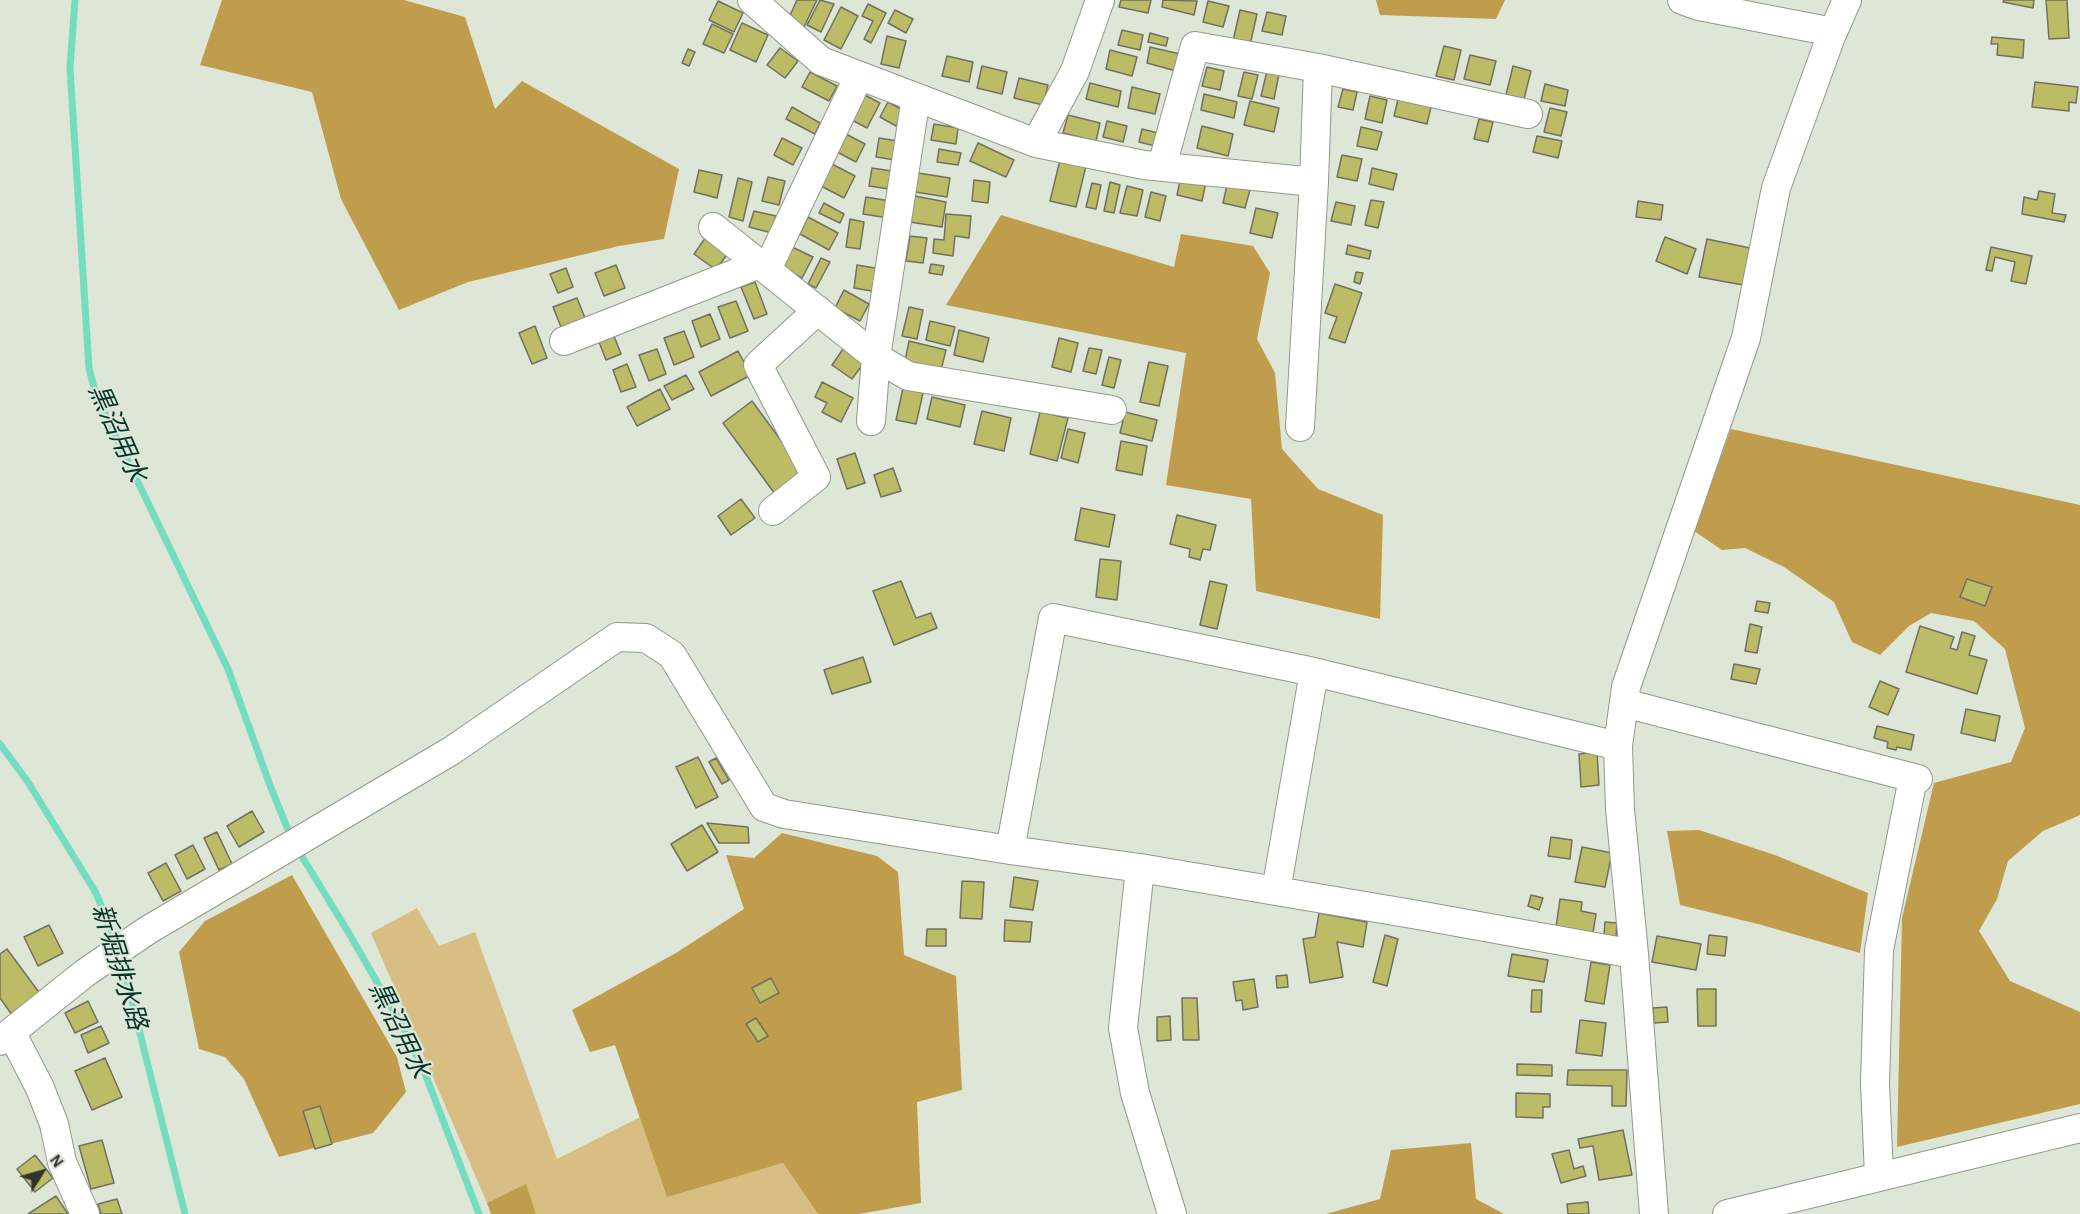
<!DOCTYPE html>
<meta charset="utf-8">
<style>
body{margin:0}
#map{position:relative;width:2080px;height:1214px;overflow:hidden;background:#dee6d7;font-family:"Alegreya Sans",sans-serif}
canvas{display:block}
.north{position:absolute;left:12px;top:1142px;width:60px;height:60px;-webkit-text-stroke:4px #dee6d7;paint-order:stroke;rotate:53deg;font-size:16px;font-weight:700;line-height:24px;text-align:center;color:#31342e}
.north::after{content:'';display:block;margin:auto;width:21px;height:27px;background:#31342e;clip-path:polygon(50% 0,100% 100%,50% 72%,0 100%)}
</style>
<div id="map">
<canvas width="2080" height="1214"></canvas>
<div class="north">N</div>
</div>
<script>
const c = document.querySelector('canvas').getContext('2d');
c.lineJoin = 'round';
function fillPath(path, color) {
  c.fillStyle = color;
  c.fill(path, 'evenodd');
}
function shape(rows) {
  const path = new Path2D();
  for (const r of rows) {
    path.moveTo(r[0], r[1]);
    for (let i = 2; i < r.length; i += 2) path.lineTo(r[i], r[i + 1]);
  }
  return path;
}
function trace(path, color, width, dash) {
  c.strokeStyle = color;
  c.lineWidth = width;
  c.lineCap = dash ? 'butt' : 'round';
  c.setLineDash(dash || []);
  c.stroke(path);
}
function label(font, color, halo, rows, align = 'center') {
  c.font = font + ' "Alegreya Sans","Noto Sans JP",sans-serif';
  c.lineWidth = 4.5;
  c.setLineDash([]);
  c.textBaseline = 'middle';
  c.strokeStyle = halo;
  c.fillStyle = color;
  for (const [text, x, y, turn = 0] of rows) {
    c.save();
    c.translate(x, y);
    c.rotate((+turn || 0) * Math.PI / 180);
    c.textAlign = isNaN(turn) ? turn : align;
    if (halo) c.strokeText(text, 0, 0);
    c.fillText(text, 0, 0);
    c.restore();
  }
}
const green = shape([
 [417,908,439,946,475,932,557,1159,640,1117,667,1196,783,1163,818,1214,536,1214,525,1185,487,1203,371,933]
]);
const forest = shape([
 [222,0,404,0,465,17,495,109,522,81,679,169,664,239,619,246,468,282,399,310,341,199,312,92,200,65],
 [1376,0,1505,0,1496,19,1380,15],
 [1001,215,1174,267,1181,234,1253,246,1270,273,1257,339,1275,373,1282,449,1318,489,1383,515,1380,619,1256,591,1251,499,1166,485,1186,353,946,305],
 [1731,429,2080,505,2080,815,2043,831,2008,861,1997,899,1979,931,2010,981,2080,1012,2080,1104,1897,1147,1902,918,1934,783,2011,762,2025,728,2005,649,1974,621,1931,613,1909,626,1880,655,1852,642,1834,602,1784,567,1745,548,1722,550,1694,531],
 [1699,830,1775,855,1868,893,1860,953,1758,924,1680,905,1667,831],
 [782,833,877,856,898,872,904,955,956,976,962,1090,917,1102,921,1203,859,1214,818,1214,783,1163,667,1197,615,1045,590,1052,572,1010,676,953,744,909,726,855,754,858],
 [292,875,397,1057,406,1092,373,1133,279,1157,244,1079,225,1057,199,1049,179,952,205,921],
 [1471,1143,1476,1199,1504,1214,1326,1214,1380,1199,1391,1150],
 [526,1184,536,1214,491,1214,487,1203]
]);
const stream = shape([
 [75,0,70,68,89,368,96,395,228,669,271,788,291,837],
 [0,744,28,782,96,893,117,944],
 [301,855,347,930,404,1029,424,1071,479,1214],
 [121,957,185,1214]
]);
const building = shape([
 [797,0,817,0,803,29,787,22,797,0],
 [820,0,834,4,821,32,807,25,820,0],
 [1121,0,1151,0,1148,13,1119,7,1121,0],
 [1163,0,1197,1,1194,15,1162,7,1163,0],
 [2004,0,2034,0,2033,8,2003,2,2004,0],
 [2046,0,2067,0,2069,38,2049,39,2046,0],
 [718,1,743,13,734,32,709,20,718,1],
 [1208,1,1229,6,1223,27,1203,22,1208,1],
 [868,4,886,13,871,43,864,39,873,21,862,16,868,4],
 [841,7,858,16,841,49,824,40,841,7],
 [895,10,913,19,906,33,888,23,895,10],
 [1240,10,1257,14,1250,45,1233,41,1240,10],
 [1267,12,1286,16,1282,35,1262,31,1267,12],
 [742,23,768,35,756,62,730,50,742,23],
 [712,24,733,34,724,53,703,44,712,24],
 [1122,30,1143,35,1140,50,1118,45,1122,30],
 [1150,33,1168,38,1166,46,1148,42,1150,33],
 [887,36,906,41,899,68,881,64,887,36],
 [1992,37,2024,40,2023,58,1997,55,1998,44,1991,44,1992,37],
 [1444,46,1461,50,1454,80,1436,76,1444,46],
 [1150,47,1180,54,1176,71,1147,63,1150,47],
 [780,48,798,61,785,78,767,65,780,48],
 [688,49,695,52,689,66,682,63,688,49],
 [1110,50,1137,57,1132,76,1106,69,1110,50],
 [1470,55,1496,61,1490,85,1464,79,1470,55],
 [947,56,973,62,969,82,942,76,947,56],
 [982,66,1007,72,1002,94,977,88,982,66],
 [1513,66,1531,71,1524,99,1506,95,1513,66],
 [1207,67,1224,71,1220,90,1202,86,1207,67],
 [1267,71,1279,74,1274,99,1261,96,1267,71],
 [810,72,837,86,829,101,802,87,810,72],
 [1244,72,1258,75,1252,99,1238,96,1244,72],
 [1019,78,1048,85,1043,105,1014,98,1019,78],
 [2035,82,2078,87,2076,103,2069,102,2069,111,2032,107,2035,82],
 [1090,83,1121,91,1118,107,1086,99,1090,83],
 [1545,84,1568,90,1565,106,1541,101,1545,84],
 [1132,87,1160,94,1155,114,1128,108,1132,87],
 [1343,89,1357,92,1353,110,1338,107,1343,89],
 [861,93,880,103,867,128,848,118,861,93],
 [1204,94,1237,102,1234,118,1201,110,1204,94],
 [1370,96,1387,100,1382,123,1365,119,1370,96],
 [1398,99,1431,107,1427,124,1394,116,1398,99],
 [1250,101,1279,108,1274,132,1244,125,1250,101],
 [888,102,904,111,896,126,880,117,888,102],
 [792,107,820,123,815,134,786,119,792,107],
 [1550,108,1567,112,1561,136,1544,132,1550,108],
 [1068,115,1100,123,1096,141,1063,133,1068,115],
 [1479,119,1493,122,1488,142,1474,139,1479,119],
 [1107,121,1127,126,1123,142,1103,137,1107,121],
 [934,124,958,128,956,144,931,140,934,124],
 [1202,126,1233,134,1228,156,1197,148,1202,126],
 [1361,127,1382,132,1377,150,1357,146,1361,127],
 [1142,129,1158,133,1155,146,1139,142,1142,129],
 [846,134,865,144,856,162,837,152,846,134],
 [1537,136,1562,141,1558,158,1533,152,1537,136],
 [782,138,802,148,793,165,774,155,782,138],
 [879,138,898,141,895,160,876,157,879,138],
 [978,143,1014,160,1006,177,970,161,978,143],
 [939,149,961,153,958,165,937,162,939,149],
 [1342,155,1362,159,1357,181,1337,177,1342,155],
 [1060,160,1086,166,1076,207,1050,201,1060,160],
 [832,164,855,176,844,198,821,186,832,164],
 [872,168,892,171,889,189,869,186,872,168],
 [1372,168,1397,174,1393,190,1369,184,1372,168],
 [699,170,722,175,717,198,694,192,699,170],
 [918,173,950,178,947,197,915,192,918,173],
 [1181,176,1206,182,1202,201,1177,195,1181,176],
 [768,177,785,181,779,205,762,201,768,177],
 [738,178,752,182,743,221,729,217,738,178],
 [974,180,990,182,988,203,972,201,974,180],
 [1110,182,1120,185,1114,213,1104,211,1110,182],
 [1092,183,1101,185,1096,209,1086,207,1092,183],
 [1227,185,1250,190,1245,208,1223,203,1227,185],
 [1127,186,1143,190,1137,216,1120,213,1127,186],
 [2039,191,2055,194,2052,213,2066,215,2064,222,2022,214,2024,197,2037,200,2039,191],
 [1151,192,1166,196,1160,221,1145,217,1151,192],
 [915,196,946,202,942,227,910,222,915,196],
 [866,197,890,201,888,218,863,214,866,197],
 [1371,200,1384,202,1378,228,1365,225,1371,200],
 [1638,201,1663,205,1661,220,1636,217,1638,201],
 [1336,202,1355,206,1351,225,1331,221,1336,202],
 [824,203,844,214,840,223,819,213,824,203],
 [1256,208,1278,213,1272,238,1250,233,1256,208],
 [754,211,776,216,772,233,749,227,754,211],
 [946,214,971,216,969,238,955,236,953,256,933,253,934,239,944,240,946,214],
 [808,217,838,233,829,250,800,234,808,217],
 [850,219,864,222,860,249,846,247,850,219],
 [910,236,927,238,923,263,906,261,910,236],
 [706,237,728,253,716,270,694,254,706,237],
 [1665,237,1696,249,1687,274,1656,261,1665,237],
 [1707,239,1750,248,1743,285,1699,277,1707,239],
 [1348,245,1371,251,1369,259,1346,254,1348,245],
 [792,247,813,257,802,278,781,267,792,247],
 [1991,247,2032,256,2026,284,2011,281,2015,262,1995,257,1992,271,1986,270,1991,247],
 [821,258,830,262,816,288,808,284,821,258],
 [931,264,944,266,942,275,929,273,931,264],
 [616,265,625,288,604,296,595,273,616,265],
 [857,265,881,269,877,292,854,288,857,265],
 [566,268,573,287,558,293,550,274,566,268],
 [1356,272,1363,273,1360,284,1354,282,1356,272],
 [755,282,767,314,754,319,741,287,755,282],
 [1335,284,1362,293,1345,343,1329,338,1337,317,1325,313,1335,284],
 [844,290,869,304,860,321,835,308,844,290],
 [577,298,585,318,561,327,553,307,577,298],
 [736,301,748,331,730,338,718,307,736,301],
 [909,307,923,310,917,339,902,336,909,307],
 [710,314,720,339,701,347,692,321,710,314],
 [930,321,955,327,950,346,926,340,930,321],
 [535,326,547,358,532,364,519,333,535,326],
 [959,330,989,338,983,362,954,355,959,330],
 [684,331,694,357,674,365,664,338,684,331],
 [614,336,621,354,606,360,599,342,614,336],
 [1059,338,1078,343,1071,372,1052,367,1059,338],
 [909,341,946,350,941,370,905,361,909,341],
 [1089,348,1102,350,1096,374,1083,371,1089,348],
 [657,349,666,374,649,381,639,355,657,349],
 [843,349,863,364,852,379,832,365,843,349],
 [738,351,751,375,711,396,699,372,738,351],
 [1109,357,1121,360,1114,388,1102,385,1109,357],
 [1149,362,1168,366,1159,406,1140,402,1149,362],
 [627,364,636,387,621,392,613,370,627,364],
 [686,375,694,389,672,400,664,386,686,375],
 [822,382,853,398,841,422,822,412,827,403,815,397,822,382],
 [903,388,923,393,916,424,896,420,903,388],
 [660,389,670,409,637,426,627,407,660,389],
 [932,397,965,405,960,427,927,419,932,397],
 [752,401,805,473,775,494,723,423,752,401],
 [982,411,1011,418,1004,451,974,444,982,411],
 [1040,412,1068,418,1057,461,1030,454,1040,412],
 [1125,412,1157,420,1152,441,1120,433,1125,412],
 [1068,429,1085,433,1078,463,1061,458,1068,429],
 [1121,441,1147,446,1142,475,1116,470,1121,441],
 [855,453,865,483,847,489,837,459,855,453],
 [893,468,901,491,881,497,874,475,893,468],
 [741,499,755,518,731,535,718,516,741,499],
 [1081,508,1115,515,1109,547,1075,540,1081,508],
 [1177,515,1216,525,1210,550,1203,549,1200,560,1189,557,1190,549,1170,544,1177,515],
 [1100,559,1121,561,1117,600,1096,597,1100,559],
 [1967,579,1992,587,1985,606,1960,597,1967,579],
 [901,581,916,618,931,613,937,628,894,645,873,591,901,581],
 [1210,581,1227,585,1217,629,1200,625,1210,581],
 [1757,601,1770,603,1768,613,1755,611,1757,601],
 [1750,624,1762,627,1757,653,1745,651,1750,624],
 [1920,626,1954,637,1950,648,1957,650,1962,632,1975,636,1969,655,1987,660,1977,694,1906,672,1920,626],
 [863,657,871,682,832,694,824,670,863,657],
 [1734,664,1760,669,1756,684,1731,679,1734,664],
 [1880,681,1899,689,1888,715,1869,707,1880,681],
 [1966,709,2000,716,1995,741,1961,733,1966,709],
 [1877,726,1914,735,1911,750,1897,747,1896,750,1887,748,1888,742,1874,738,1877,726],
 [1597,752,1599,785,1581,787,1579,754,1597,752],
 [698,757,718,797,696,808,676,767,698,757],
 [716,758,729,780,722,784,709,762,716,758],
 [252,811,264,832,239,847,227,826,252,811],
 [707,823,748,827,749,843,719,843,707,823],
 [702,825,718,852,687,871,671,844,702,825],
 [217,832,232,864,219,870,204,838,217,832],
 [1551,837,1572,840,1570,859,1548,856,1551,837],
 [193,845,205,869,187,879,175,855,193,845],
 [1582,847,1612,853,1605,887,1575,882,1582,847],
 [166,863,181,891,163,901,148,873,166,863],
 [1014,877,1038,881,1033,910,1010,907,1014,877],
 [962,881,984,882,982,919,960,918,962,881],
 [1531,895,1543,898,1539,910,1528,906,1531,895],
 [1560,899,1582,902,1581,911,1596,914,1593,933,1556,927,1560,899],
 [1319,913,1367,922,1363,947,1337,942,1343,977,1310,983,1303,939,1315,937,1319,913],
 [1005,920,1032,922,1030,942,1004,941,1005,920],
 [1605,922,1617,923,1616,937,1604,936,1605,922],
 [49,925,63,953,38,966,24,937,49,925],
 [927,929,946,929,946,946,926,946,927,929],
 [1385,935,1398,939,1387,986,1373,982,1385,935],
 [1709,935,1727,937,1725,956,1707,954,1709,935],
 [1657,936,1701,944,1696,970,1652,962,1657,936],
 [7,949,41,995,12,1015,0,998,0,954,7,949],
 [1512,954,1548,960,1544,982,1508,976,1512,954],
 [1591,962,1610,965,1604,1004,1585,1001,1591,962],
 [1287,975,1288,987,1277,988,1276,976,1287,975],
 [771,978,779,993,760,1003,752,988,771,978],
 [1254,979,1258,1007,1243,1010,1242,1000,1236,1001,1233,982,1254,979],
 [1697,989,1716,989,1716,1026,1698,1026,1697,989],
 [1532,990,1542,990,1541,1012,1531,1012,1532,990],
 [1182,998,1197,998,1199,1040,1183,1040,1182,998],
 [88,1001,98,1022,75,1033,65,1013,88,1001],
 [1667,1007,1668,1022,1654,1023,1653,1008,1667,1007],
 [1170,1016,1171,1040,1157,1041,1157,1017,1170,1016],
 [756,1018,768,1036,758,1042,746,1024,756,1018],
 [1580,1020,1606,1023,1602,1056,1576,1053,1580,1020],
 [101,1026,109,1043,88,1053,81,1035,101,1026],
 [105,1058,122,1097,92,1110,75,1071,105,1058],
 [1517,1064,1552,1065,1552,1076,1517,1075,1517,1064],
 [1568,1070,1627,1070,1626,1106,1612,1106,1612,1086,1567,1085,1568,1070],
 [1516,1093,1550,1094,1550,1107,1543,1107,1543,1118,1516,1117,1516,1093],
 [320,1106,332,1144,315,1149,303,1111,320,1106],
 [1623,1130,1632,1175,1599,1180,1593,1146,1580,1148,1578,1139,1623,1130],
 [102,1140,114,1183,91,1189,79,1146,102,1140],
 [1569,1150,1574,1169,1583,1166,1586,1176,1561,1183,1552,1154,1569,1150],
 [35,1155,53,1178,35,1192,17,1169,35,1155],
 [56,1196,68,1214,28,1214,56,1196],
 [117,1199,122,1214,101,1214,98,1204,117,1199],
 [1588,1202,1589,1214,1568,1214,1567,1204,1588,1202]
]);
const minor = shape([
 [752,0,821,61,1036,143,1144,165,1314,182],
 [1682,0,1699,6,1833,32],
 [1036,143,1075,71,1100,0],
 [1162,166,1195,46,1318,68,1528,114],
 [713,227,876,357,908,376,1112,410],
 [564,341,772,259,859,76],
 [871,421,876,357,916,97],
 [1300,427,1314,182,1318,68],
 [773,511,816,477,758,365,818,310],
 [1624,703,1918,779],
 [1010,850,1053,618,1314,672,1618,746],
 [1140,868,1123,1028,1135,1093,1172,1214],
 [1276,891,1314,672],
 [11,1032,40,1088,54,1124,62,1162,85,1214],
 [0,1041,85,973,148,930,451,751,617,637,646,638,672,655,764,807,784,814,1010,850,1140,868,1418,915,1634,954],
 [1879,1176,1875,1083,1879,950,1913,778],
 [1654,1214,1634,954,1620,809,1618,746,1626,687,1746,338,1776,188,1830,39,1847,0],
 [1727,1214,2080,1128]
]);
const waterNames = [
 ["黒沼用水",117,433,66],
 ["新堀排水路",119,967,73],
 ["黒沼用水",399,1030,64]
];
fillPath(green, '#d9be83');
fillPath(forest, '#bf9d4c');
trace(stream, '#75ddbf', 7);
fillPath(building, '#bcbb66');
trace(building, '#717162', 1.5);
trace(minor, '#92998b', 30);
trace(minor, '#fff', 28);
label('italic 26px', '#04362b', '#dee6d7', waterNames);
</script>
